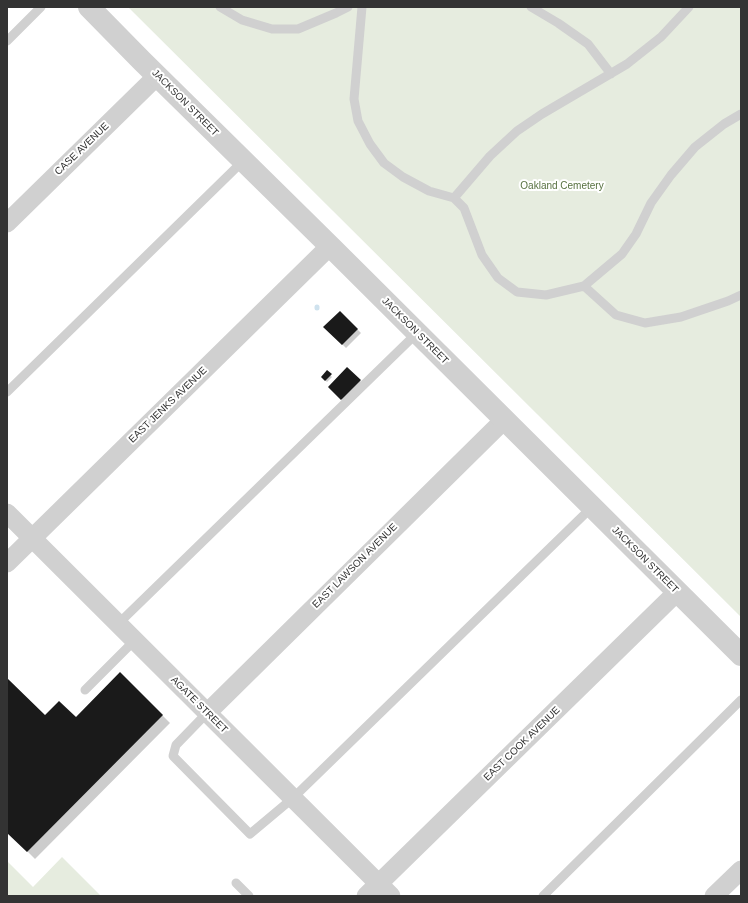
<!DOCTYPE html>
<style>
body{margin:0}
#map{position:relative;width:748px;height:903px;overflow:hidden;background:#fff;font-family:Helvetica,sans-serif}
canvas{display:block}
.frame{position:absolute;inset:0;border:8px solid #333;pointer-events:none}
</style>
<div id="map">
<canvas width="748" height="903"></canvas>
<div class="frame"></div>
</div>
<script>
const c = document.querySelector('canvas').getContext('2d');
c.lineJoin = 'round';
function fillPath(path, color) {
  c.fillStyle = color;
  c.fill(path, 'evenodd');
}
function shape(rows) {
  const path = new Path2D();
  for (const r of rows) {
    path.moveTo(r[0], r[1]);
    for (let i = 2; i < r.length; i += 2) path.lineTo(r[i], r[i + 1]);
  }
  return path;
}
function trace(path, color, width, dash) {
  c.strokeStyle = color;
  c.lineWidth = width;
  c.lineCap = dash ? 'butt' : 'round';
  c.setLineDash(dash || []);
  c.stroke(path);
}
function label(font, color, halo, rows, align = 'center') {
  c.font = font + ' Helvetica,sans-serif';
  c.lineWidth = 4;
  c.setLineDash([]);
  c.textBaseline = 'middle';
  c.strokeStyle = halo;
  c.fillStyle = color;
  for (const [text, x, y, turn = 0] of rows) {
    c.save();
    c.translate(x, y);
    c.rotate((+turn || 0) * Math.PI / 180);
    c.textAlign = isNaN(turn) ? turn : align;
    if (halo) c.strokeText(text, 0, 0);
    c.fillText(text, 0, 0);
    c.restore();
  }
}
const green = shape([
 [128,7,741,7,741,617],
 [62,857,101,896,7,896,7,861,33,887]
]);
const shadow = shape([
 [340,312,361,333,346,348,325,327],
 [347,368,364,385,346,403,329,387],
 [327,372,332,377,327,382,322,377],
 [120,673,170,723,35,859,7,831,7,680,45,717,76,719]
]);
const stream = shape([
 [317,307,317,308]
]);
const building = shape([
 [340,311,358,329,342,345,323,327],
 [347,367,361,380,341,400,328,387],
 [327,370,332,374,325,381,321,377],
 [120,672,163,715,27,852,7,833,7,678,45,715,59,701,76,717]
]);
const service = shape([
 [220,7,242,20,272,29,298,29,336,13,348,7],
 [362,7,354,99,358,121,370,144,384,163,403,177,429,191,454,198,464,208,482,255,498,278,517,292,546,295,584,286,616,315,645,323,681,317,728,301,741,295],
 [531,7,558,23,588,44,611,74],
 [7,41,41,7],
 [454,198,490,156,517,131,542,114,627,64,661,37,689,7],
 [584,286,622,254,636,234,651,203,671,175,695,147,724,124,741,114],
 [7,392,243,161],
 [118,624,417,333],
 [85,690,134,641],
 [207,713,176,745,173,756,250,834,293,798,592,507],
 [236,883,249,896],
 [543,896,741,700]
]);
const minor = shape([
 [7,223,157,76],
 [7,513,391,896],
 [7,563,330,246],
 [207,713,504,420],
 [366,896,677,592],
 [714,896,741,870]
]);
const tertiary = shape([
 [89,7,142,61,330,246,741,655]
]);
const streetNames = [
 ["JACKSON STREET",185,103,45],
 ["CASE AVENUE",82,149,-44],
 ["JACKSON STREET",415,331,45],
 ["EAST JENKS AVENUE",168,405,-44],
 ["JACKSON STREET",645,560,45],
 ["EAST LAWSON AVENUE",355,566,-45],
 ["AGATE STREET",199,705,45],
 ["EAST COOK AVENUE",522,744,-44]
];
const parkNames = [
 ["Oakland Cemetery",562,186]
];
fillPath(green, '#e6ecdf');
fillPath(shadow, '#0003');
trace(stream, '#cfe2ee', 5);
fillPath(building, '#1a1a1a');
trace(service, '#d0d0d0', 9);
trace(minor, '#d0d0d0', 19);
trace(tertiary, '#d0d0d0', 22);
label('10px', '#333', '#fff', streetNames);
label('10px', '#56703f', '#fff', parkNames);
</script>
